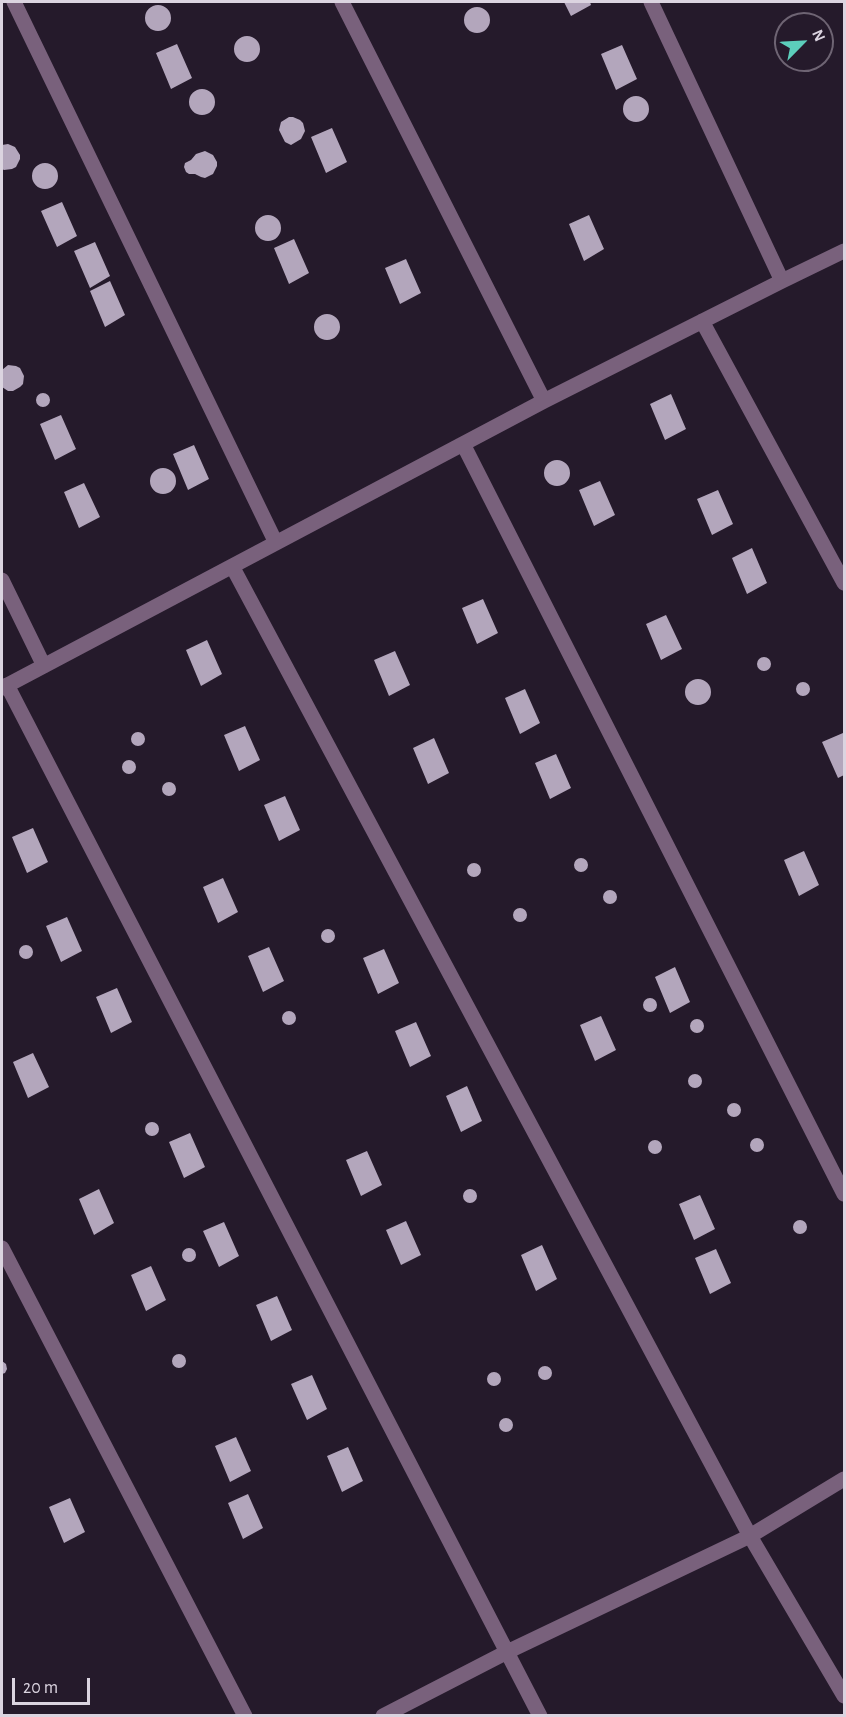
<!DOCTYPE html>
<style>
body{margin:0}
#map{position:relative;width:846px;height:1717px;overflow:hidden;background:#251a2b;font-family:"Alegreya Sans",sans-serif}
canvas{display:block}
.frame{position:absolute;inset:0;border:3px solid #dbd4e0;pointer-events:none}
.north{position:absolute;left:774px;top:12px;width:60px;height:60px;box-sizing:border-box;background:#251a2b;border:2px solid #6e6473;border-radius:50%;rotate:66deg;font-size:16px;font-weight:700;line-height:24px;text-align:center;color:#dbd4e0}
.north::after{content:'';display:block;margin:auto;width:21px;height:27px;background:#5ccebb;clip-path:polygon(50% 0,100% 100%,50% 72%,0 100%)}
.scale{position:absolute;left:12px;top:1678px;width:78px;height:27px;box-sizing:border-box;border:3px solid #dbd4e0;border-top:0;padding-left:8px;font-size:18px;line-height:21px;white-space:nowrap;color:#dbd4e0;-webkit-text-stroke:4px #251a2b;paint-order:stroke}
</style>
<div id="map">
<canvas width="846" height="1717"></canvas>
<div class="frame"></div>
<div class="north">N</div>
<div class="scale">20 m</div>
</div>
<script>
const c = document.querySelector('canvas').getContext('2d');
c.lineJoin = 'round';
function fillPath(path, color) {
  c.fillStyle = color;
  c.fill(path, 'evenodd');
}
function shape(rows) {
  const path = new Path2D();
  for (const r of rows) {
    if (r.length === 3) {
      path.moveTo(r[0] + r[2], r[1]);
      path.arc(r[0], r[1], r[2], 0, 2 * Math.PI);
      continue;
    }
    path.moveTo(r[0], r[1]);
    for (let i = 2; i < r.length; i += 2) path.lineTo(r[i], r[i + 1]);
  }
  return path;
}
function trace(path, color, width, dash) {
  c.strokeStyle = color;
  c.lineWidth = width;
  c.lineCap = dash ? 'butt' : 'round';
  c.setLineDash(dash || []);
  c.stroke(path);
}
const building = shape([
 [564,2,590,2,591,5,571,16],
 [158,18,13],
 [477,20,13],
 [247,49,13],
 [177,44,192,78,171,89,156,53],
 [622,45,637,79,616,90,601,54],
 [202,102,13],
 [636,109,13],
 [289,117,293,117,300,120,303,123,305,131,301,139,291,145,285,142,279,130,281,122],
 [332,128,347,162,326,173,311,137],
 [8,144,15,147,20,155,20,159,16,167,12,169,4,170,2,169,2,145],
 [205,151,213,155,217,162,217,166,213,174,205,178,201,177,195,174,189,174,186,172,184,167,185,163,191,160,196,154],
 [45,176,13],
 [62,202,77,236,57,247,41,211],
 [589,215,604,249,584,261,569,224],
 [268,228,13],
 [294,239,309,273,289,284,274,248],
 [95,242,110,276,90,288,74,251],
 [406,259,421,293,400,304,385,268],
 [110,281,125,315,105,327,90,291],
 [327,327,13],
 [8,365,16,366,20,368,24,376,23,384,20,387,13,391,8,391,2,387,2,370],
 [43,400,7],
 [671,394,686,429,665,440,650,404],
 [61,415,76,449,55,460,40,424],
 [194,445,209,479,188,490,173,454],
 [557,473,13],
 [163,481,13],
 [600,481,615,515,594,526,579,490],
 [84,483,100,517,79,528,64,492],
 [718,490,733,524,712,535,697,499],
 [752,548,767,583,747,594,732,558],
 [483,599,498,633,477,644,462,608],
 [666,615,682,649,661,660,646,624],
 [207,640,222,674,201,686,186,650],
 [395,651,410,685,389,696,374,660],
 [764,664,7],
 [698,692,13],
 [803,689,7],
 [525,689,540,723,520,734,505,698],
 [245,726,260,760,239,771,224,735],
 [138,739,7],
 [843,733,844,736,844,775,838,778,822,742],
 [434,738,449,773,428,784,413,748],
 [556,754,571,788,550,799,535,763],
 [129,767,7],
 [169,789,7],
 [285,796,300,830,279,841,264,805],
 [33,828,48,862,27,873,12,837],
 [804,851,819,885,799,896,784,860],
 [581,865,7],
 [474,870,7],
 [223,878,238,912,218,923,203,887],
 [610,897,7],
 [520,915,7],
 [67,917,82,951,61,962,46,926],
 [328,936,7],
 [26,952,7],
 [269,947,284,981,263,992,248,956],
 [384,949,399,983,378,994,363,958],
 [675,967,690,1002,670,1013,655,977],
 [117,988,132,1022,111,1033,96,997],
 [650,1005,7],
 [289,1018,7],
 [601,1016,616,1050,595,1061,580,1025],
 [697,1026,7],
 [416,1022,431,1056,410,1067,395,1031],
 [33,1053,49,1087,28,1098,13,1062],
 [695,1081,7],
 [467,1086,482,1121,461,1132,446,1096],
 [734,1110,7],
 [152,1129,7],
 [190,1133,205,1167,184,1178,169,1142],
 [757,1145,7],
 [655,1147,7],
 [367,1151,382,1185,361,1196,346,1160],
 [470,1196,7],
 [99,1189,114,1223,94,1235,79,1199],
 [700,1195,715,1229,694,1240,679,1204],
 [800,1227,7],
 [406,1221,421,1255,401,1265,386,1230],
 [224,1222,239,1256,219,1267,203,1231],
 [542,1245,557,1279,536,1291,521,1255],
 [189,1255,7],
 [716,1249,731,1283,710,1294,695,1258],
 [151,1266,166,1300,146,1311,131,1275],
 [277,1296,292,1330,271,1341,256,1305],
 [179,1361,7],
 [2,1361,6,1364,7,1369,5,1373,2,1374],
 [545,1373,7],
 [494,1379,7],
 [312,1375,327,1409,307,1420,291,1384],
 [506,1425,7],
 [236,1437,251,1471,230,1482,215,1446],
 [348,1447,363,1481,342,1492,327,1456],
 [248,1494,263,1528,243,1539,228,1503],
 [70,1498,85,1532,64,1543,49,1507]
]);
const minor = shape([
 [14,2,276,543],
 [342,2,544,401],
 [651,2,782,281],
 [702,321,844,583],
 [463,444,844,1194],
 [232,566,750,1536,844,1696],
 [2,580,44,666],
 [7,685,540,1716],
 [2,688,544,401,782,281,844,251],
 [2,1248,245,1716],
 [383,1716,507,1652,750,1536,844,1479]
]);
fillPath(building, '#b3a6bc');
trace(minor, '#79617c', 15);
</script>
